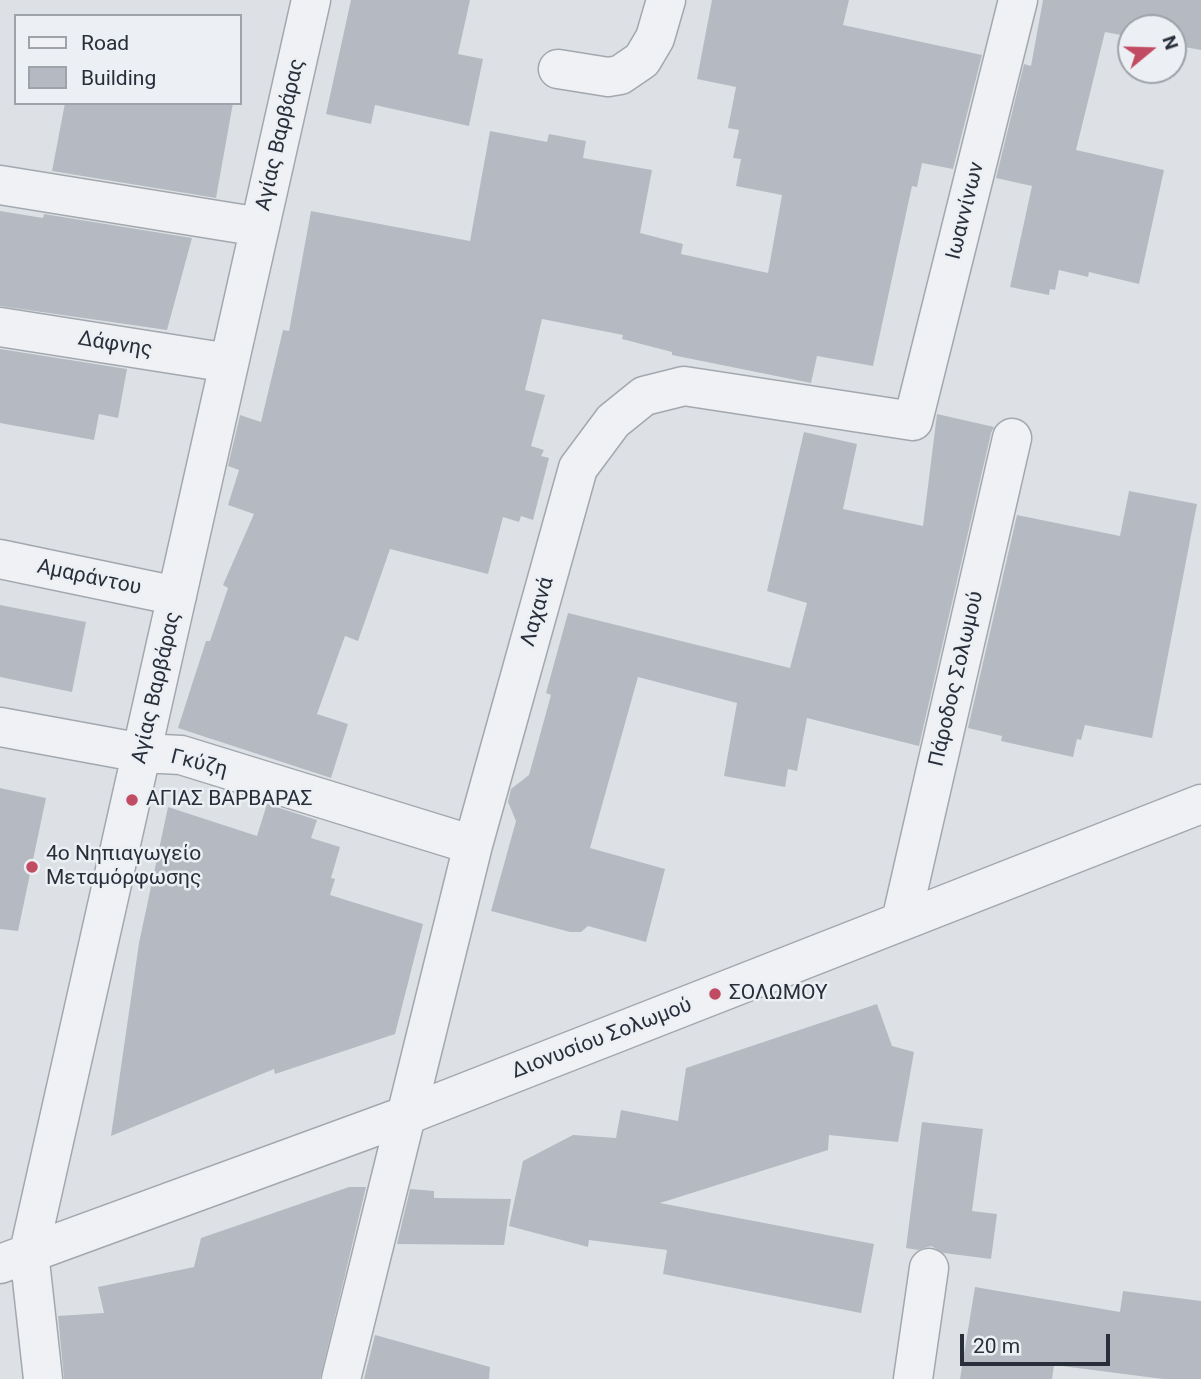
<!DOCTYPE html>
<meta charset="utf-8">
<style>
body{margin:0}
#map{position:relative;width:1201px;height:1379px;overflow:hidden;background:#dde1e5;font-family:Roboto,sans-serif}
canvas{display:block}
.legend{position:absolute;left:14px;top:14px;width:228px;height:91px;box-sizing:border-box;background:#eceff3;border:2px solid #9ea2a9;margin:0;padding:9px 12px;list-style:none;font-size:21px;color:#282f3b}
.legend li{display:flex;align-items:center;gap:14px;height:35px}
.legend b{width:35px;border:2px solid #9ea2a9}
.north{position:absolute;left:1117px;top:14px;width:70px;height:70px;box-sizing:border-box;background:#eceff3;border:2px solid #9ea2a9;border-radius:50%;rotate:71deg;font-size:19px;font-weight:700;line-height:28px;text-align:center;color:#282f3b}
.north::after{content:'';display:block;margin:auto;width:24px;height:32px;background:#c14b62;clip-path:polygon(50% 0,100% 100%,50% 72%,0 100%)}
.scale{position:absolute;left:960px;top:1334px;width:150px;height:32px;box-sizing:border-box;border:4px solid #282f3b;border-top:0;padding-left:9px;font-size:21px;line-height:24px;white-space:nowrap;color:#282f3b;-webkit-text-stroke:5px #eceff3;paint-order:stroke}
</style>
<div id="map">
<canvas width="1201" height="1379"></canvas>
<ul class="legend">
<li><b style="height:9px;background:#eff1f4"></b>Road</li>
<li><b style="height:19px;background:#b5bac2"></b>Building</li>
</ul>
<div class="north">N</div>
<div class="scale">20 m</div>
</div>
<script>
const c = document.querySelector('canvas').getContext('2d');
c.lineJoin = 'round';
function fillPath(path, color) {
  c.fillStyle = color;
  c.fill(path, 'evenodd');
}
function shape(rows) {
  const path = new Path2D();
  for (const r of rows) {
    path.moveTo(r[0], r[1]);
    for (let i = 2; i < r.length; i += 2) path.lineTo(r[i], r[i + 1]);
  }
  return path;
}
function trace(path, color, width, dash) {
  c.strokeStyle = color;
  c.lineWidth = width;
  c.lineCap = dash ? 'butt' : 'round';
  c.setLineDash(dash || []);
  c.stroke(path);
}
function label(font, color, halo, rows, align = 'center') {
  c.font = font + ' Roboto,sans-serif';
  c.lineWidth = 5;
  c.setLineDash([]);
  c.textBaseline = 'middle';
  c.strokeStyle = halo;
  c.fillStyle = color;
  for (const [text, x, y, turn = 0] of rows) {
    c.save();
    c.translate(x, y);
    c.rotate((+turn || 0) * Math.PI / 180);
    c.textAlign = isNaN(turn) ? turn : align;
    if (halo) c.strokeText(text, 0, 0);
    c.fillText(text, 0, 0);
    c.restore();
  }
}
const building = shape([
 [351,0,470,0,458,54,483,59,469,126,375,105,371,124,326,114],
 [712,0,849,0,843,25,982,55,953,169,922,163,917,187,912,186,873,366,817,356,811,383,672,355,672,352,622,339,623,335,542,319,525,390,545,395,531,446,544,450,541,456,549,458,533,520,521,516,519,522,503,517,488,574,390,549,358,641,345,636,317,714,348,724,331,778,178,728,206,641,210,641,228,588,223,585,254,514,228,505,239,470,228,466,240,415,261,422,283,330,289,331,311,211,470,241,490,131,547,142,549,134,586,141,583,158,652,170,640,233,683,244,681,254,768,273,782,195,736,186,741,159,733,158,739,130,728,128,736,87,697,79],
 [1043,0,1201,0,1201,50,1173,45,1173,28,1131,28,1131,37,1105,32,1076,150,1164,170,1139,284,1089,272,1088,277,1059,270,1055,290,1050,289,1049,295,1010,287,1032,186,996,178,1024,64,1031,66],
 [65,103,233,103,216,198,52,171],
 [0,211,43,218,44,214,192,238,167,330,0,306],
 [0,349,127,369,118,418,99,414,94,440,0,423],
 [937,414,994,427,991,433,919,746,807,718,797,771,788,769,785,787,724,776,737,703,638,677,590,848,665,869,646,942,588,926,581,932,570,932,491,911,516,821,508,802,511,789,529,775,551,695,546,693,568,613,790,668,807,603,767,591,804,432,857,444,843,509,923,526],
 [1129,491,1197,504,1152,738,1085,725,1081,740,1077,739,1073,757,1001,741,1002,736,968,728,1017,515,1120,536],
 [0,605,86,622,72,692,0,677],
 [0,788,46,798,18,931,0,929],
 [267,804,317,820,311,838,340,847,331,878,335,879,330,895,423,924,395,1034,275,1074,274,1069,111,1136,139,943,168,807,257,836],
 [877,1004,892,1046,914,1052,898,1142,829,1135,828,1150,660,1203,874,1244,861,1313,663,1274,667,1250,589,1240,588,1247,509,1226,523,1161,573,1135,616,1138,621,1110,678,1121,686,1068],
 [922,1122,983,1129,972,1211,997,1214,991,1259,944,1253,931,1246,918,1250,906,1248],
 [349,1187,366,1187,320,1379,64,1379,58,1316,104,1313,98,1287,194,1267,201,1238],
 [410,1189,434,1191,434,1198,511,1199,504,1245,397,1244],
 [975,1287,1120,1312,1123,1291,1201,1301,1201,1379,1163,1379,1054,1365,1052,1379,960,1379],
 [375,1335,490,1367,489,1379,364,1379]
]);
const street = shape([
 [558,69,608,77,620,75,642,60,655,38,666,0],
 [0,185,260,227],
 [0,327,229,363],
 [0,559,177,596],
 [0,727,142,753,181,755,473,845],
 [901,921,1012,438],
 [0,1264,407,1115,1201,804],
 [43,1379,29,1252,311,0],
 [341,1379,473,845,578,468,613,421,644,396,684,386,913,421,1018,0],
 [913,1379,929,1268]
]);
const markers = [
 [132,800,7,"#c14b62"],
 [32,867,7,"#c14b62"],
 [715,994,7,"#c14b62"]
];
const streetNames = [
 ["Αγίας Βαρβάρας",281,135,-77],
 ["Ιωαννίνων",966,211,-76],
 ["Δάφνης",115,345,9],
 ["Αμαράντου",89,578,12],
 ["Λαχανά",538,612,-74],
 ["Πάροδος Σολωμού",957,679,-77],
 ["Αγίας Βαρβάρας",157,688,-77],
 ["Γκύζη",199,764,14],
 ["Διονυσίου Σολωμού",602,1039,-21]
];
const poiNames = [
 ["ΑΓΙΑΣ ΒΑΡΒΑΡΑΣ",146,800],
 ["4ο Νηπιαγωγείο",46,855],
 ["Μεταμόρφωσης",46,879],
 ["ΣΟΛΩΜΟΥ",729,994]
];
fillPath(building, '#b5bac2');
trace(street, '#a3a8af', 41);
trace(street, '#eff1f4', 38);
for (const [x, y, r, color] of markers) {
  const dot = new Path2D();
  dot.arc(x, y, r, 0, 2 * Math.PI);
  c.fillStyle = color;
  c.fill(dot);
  trace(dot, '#eceff3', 2.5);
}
label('21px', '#282f3b', '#eceff3', streetNames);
label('21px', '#282f3b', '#eceff3', poiNames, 'left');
</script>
